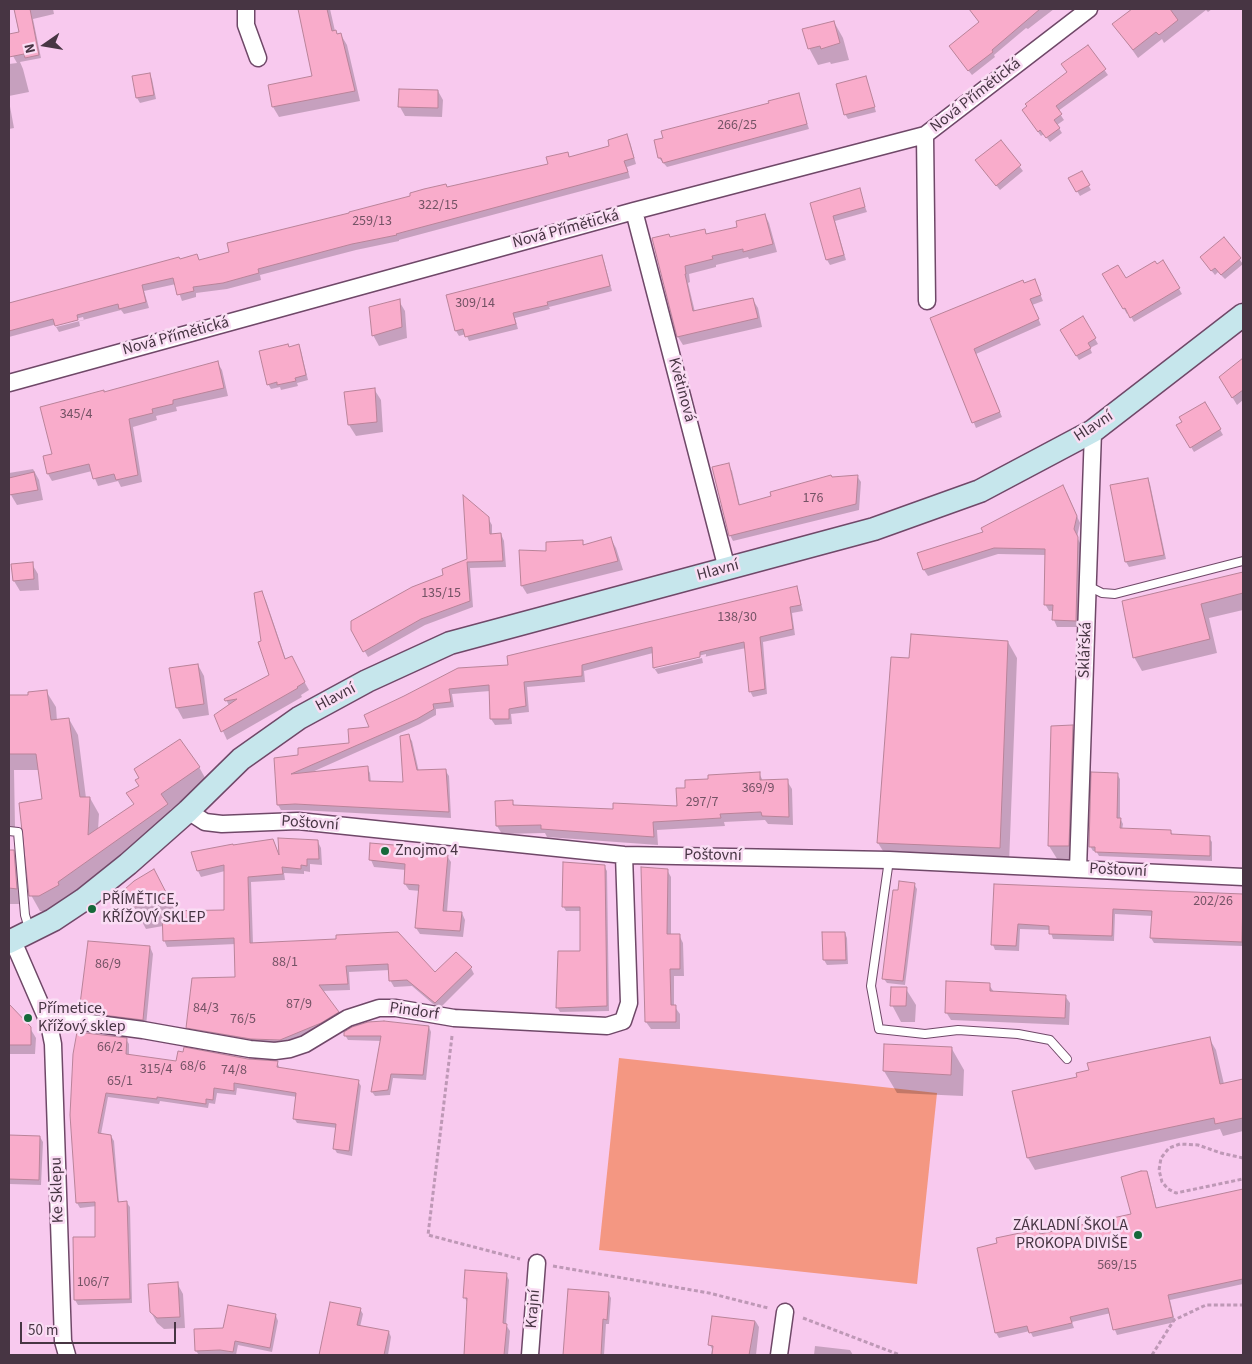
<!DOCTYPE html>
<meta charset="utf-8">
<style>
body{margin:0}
#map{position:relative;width:1252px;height:1364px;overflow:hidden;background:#f8c9ee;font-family:"Source Sans 3",sans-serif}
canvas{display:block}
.frame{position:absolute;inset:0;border:10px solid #473543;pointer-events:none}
.north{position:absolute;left:20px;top:20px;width:50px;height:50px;-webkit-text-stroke:4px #faddf4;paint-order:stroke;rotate:257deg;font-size:14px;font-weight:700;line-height:20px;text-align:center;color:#473543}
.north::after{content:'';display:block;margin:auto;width:18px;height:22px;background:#473543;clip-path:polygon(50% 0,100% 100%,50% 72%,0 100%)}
.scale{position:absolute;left:20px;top:1322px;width:156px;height:22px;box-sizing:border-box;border:2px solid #473543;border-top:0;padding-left:6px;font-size:15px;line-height:18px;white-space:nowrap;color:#473543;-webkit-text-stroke:4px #faddf4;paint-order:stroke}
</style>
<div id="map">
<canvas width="1252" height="1364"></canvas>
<div class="frame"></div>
<div class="north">N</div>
<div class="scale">50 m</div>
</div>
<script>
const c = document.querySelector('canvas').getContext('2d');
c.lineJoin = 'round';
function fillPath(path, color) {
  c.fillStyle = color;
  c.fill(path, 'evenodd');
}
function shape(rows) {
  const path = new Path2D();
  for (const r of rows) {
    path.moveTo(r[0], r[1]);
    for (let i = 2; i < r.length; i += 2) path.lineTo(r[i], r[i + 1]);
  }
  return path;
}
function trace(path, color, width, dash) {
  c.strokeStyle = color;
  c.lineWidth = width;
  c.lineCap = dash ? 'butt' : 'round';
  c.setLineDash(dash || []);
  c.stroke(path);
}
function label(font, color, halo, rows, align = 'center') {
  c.font = font + ' "Source Sans 3",sans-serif';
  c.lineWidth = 5;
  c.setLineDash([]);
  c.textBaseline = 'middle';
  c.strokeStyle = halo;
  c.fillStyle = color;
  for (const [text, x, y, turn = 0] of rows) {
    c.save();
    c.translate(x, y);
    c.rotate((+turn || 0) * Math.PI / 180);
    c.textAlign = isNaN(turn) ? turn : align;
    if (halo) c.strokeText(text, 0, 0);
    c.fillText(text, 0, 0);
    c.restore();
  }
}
const green = shape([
 [619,1058,937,1093,917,1284,599,1250]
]);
const shadow = shape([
 [14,9,53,9,54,14,33,19,41,58,20,62,23,69,29,92,9,96,9,64,17,63,13,56,9,35,19,33],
 [298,9,330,9,335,31,338,35,341,35,347,45,360,101,279,117,273,107,314,77],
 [969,9,1054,9,1028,29,1026,28,994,55,995,57,972,75,953,51,980,23],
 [1134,9,1212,9,1208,12,1206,10,1164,43,1162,39,1138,58,1114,24],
 [834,22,843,38,849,60,831,64,830,62,818,65,809,48],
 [1087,46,1108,75,1058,111,1064,120,1057,125,1062,133,1050,142,1044,134,1041,136,1026,115,1068,73],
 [149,74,152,79,156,99,140,103,137,98,133,77],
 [866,78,876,112,848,119,845,114],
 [438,91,443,100,442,117,405,116,400,107],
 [798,95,809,129,667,167,659,158,770,104],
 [9,101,14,128,9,129],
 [626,136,630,142,636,164,627,167,630,178,399,240,399,241,356,250,260,275,261,280,227,289,196,293,196,297,182,301,176,284,144,291,149,308,124,314,121,310,79,321,80,326,59,332,56,327,84,320,83,317,9,337,9,303,20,300,21,301,180,260,200,261,448,189,550,165,567,153,570,158,611,146],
 [1001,142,1023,171,1000,190,980,165],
 [1081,172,1091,190,1080,196,1070,179],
 [859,190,867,212,835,221,846,260,830,265,827,260,811,204],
 [765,215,769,223,777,252,749,259,748,257,716,265,716,267,689,274,690,282,688,283,695,312,753,300,758,308,762,327,683,345,678,337,653,239,670,239,704,230,707,235,738,228],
 [1223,239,1243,264,1225,279,1218,272,1215,275,1201,258],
 [601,256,604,261,612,291,549,307,550,309,515,318,518,329,469,341,466,334,459,336,456,331,447,296],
 [1163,262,1182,294,1134,322,1128,312,1127,314,1104,275,1126,280],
 [1024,284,1037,286,1043,301,1032,305,1041,325,976,354,1002,417,976,428,931,319],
 [399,301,405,311,407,338,379,346,373,335],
 [1083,318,1098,344,1090,348,1092,353,1079,360,1061,330],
 [299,346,301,351,308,380,297,383,298,386,281,390,280,387,271,389,268,384,289,348],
 [1243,360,1243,400,1237,405,1220,377],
 [217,362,222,370,228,396,176,407,177,411,156,416,157,420,133,427,142,482,121,487,118,481,98,486,92,471,52,481,48,474,44,457,54,455,104,393],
 [374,389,381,400,383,432,356,436,349,425,345,393],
 [1205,403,1223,435,1194,452,1178,426],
 [728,465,732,471,740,506,831,478,857,476,861,482,859,510,733,541,730,535],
 [33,469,39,480,43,500,17,505,11,495,9,473],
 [1148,479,1150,484,1166,559,1129,567,1126,562,1111,486],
 [1067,493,1080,523,1077,537,1081,545,1079,627,1057,627,1054,620,1054,611,1049,611,1045,604,1046,555,998,554,928,576,924,570,919,553,985,532],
 [488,518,492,525,492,535,501,534,504,541,506,567,470,568,473,607,425,625,368,657,352,629,444,576,468,559],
 [611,539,616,548,623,570,527,594,522,586,548,552,582,542,585,546],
 [32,564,38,574,39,590,20,591,14,581],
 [1243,573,1243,610,1209,618,1217,653,1142,671,1134,657,1123,602],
 [796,588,799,594,803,611,792,613,795,635,763,642,767,694,753,697,750,691,746,648,704,657,706,657,706,654,655,667,655,669,702,658,703,663,658,674,654,668,653,653,584,671,585,682,527,687,529,712,511,714,512,724,495,725,491,719,490,691,452,694,454,707,436,709,436,715,420,724,310,773,367,767,370,773,371,783,404,783,408,736,412,741,419,772,445,770,449,776,451,818,298,810,281,810,278,805,275,759,300,756,351,744,371,728,366,715,509,666],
 [261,592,266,601,286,660,291,658,309,690,301,695,302,697,227,740,216,716,229,706,226,699,271,675,262,642],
 [1008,642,1017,658,1009,864,888,859,878,843,911,659],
 [198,665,204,676,209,715,183,719,177,708,171,669],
 [46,691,56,707,57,721,69,719,78,735,86,798,90,798,99,814,98,830,199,767,208,783,170,810,176,820,49,912,40,911,31,895,43,800,39,770,14,770,15,827,9,827,9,696,29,696],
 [1072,727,1082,743,1078,862,1059,862,1049,846],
 [759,773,763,781,787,781,792,789,793,825,768,824,765,820,724,822,725,826,657,830,658,845,547,837,545,833,502,834,497,826,512,802,515,806,615,811,678,808,686,789,709,780],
 [1117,774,1120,779,1120,818,1123,824,1122,830,1171,832,1173,835,1209,838,1212,842,1212,861,1099,856,1096,851,1093,851,1090,846],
 [273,840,280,857,318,842,321,848,322,865,310,864,310,872,304,871,304,874,284,873,285,880,251,882,253,944,337,940,435,974,471,968,474,974,439,1009,412,986,394,987,390,980,390,970,349,972,350,990,322,991,342,1018,324,1029,279,1047,191,1034,187,1027,236,978,236,944,167,947,164,940,163,926,146,929,134,907,127,889,166,892,176,912,226,911,225,871,201,877,198,871,233,846],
 [405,847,409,853,447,856,451,862,447,912,462,913,465,920,463,937,420,934,416,928,420,891,409,890,405,884,406,870,374,867,371,860],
 [9,851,13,851,22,867,26,904,9,904],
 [604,866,607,871,609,1011,560,1012,557,1007,581,952,581,911,566,911,563,906],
 [667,870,671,877,671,935,679,935,683,943,684,976,674,976,674,1006,680,1014,680,1029,651,1029,646,1022],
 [914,884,917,889,905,985,887,983,884,979,899,892],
 [995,885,1243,895,1243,946,1154,943,1151,938,1153,916,1115,914,1114,941,1053,939,1050,930,1020,929,1019,951,995,950,993,945],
 [845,933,847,938,848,964,827,965,824,960],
 [150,947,153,954,146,1026,84,1018,80,1011],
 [989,985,994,992,1065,996,1070,1003,1069,1025,951,1020,946,1012],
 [906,989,916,1005,915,1022,901,1022,892,1005],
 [9,1006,30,1028,36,1038,35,1054,9,1054],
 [429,1027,431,1032,426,1080,393,1078,390,1095,375,1096,372,1092,382,1041,348,1040,345,1035],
 [1209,1038,1216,1050,1224,1084,1243,1080,1243,1131,1223,1136,1220,1129,1035,1170,1028,1158,1079,1078],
 [126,1039,129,1044,129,1056,177,1063,248,1060,277,1062,280,1069,358,1081,361,1086,352,1156,337,1153,334,1148,337,1128,297,1123,294,1118,297,1097,237,1088,236,1095,217,1093,215,1104,209,1103,208,1108,160,1101,159,1104,108,1097,101,1134,111,1136,114,1141,119,1203,127,1203,130,1207,132,1303,78,1305,75,1300,74,1239,96,1238,97,1206,80,1208,77,1203,71,1115],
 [885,1046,952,1049,964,1070,963,1096,897,1093,884,1071],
 [9,1136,40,1137,43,1142,41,1185,9,1184],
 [1146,1172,1149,1177,1157,1210,1243,1190,1243,1284,1170,1300,1175,1322,1117,1335,1115,1330,1111,1313,1072,1322,1074,1328,1033,1337,1030,1331,999,1338,996,1333,978,1249,1038,1230,1041,1235,1132,1215],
 [506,1274,509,1280,506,1325,510,1331,508,1355,464,1355,468,1304,465,1298],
 [177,1283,183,1294,185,1328,164,1329,157,1323,151,1312],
 [569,1290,608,1293,611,1298,609,1324,606,1324,604,1355,564,1355],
 [331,1304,360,1309,363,1314,360,1327,389,1332,391,1337,388,1355,320,1355],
 [276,1316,278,1321,272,1352,238,1345,236,1355,199,1355,196,1351,224,1329],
 [713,1317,756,1322,759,1327,756,1355,711,1355,712,1349,710,1345],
 [815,1346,850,1350,853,1355,814,1355]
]);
const building = shape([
 [14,9,30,9,39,55,25,58,24,54,9,57,9,34,19,32,14,9],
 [298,9,327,9,332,31,336,30,337,34,341,33,355,91,272,107,268,85,312,76,298,9],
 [969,9,1040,9,992,50,993,52,968,71,949,46,979,22,969,9],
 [1132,9,1170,9,1178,20,1159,35,1156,32,1133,50,1112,24,1132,9],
 [834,21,840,43,821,49,820,46,808,49,802,29,834,21],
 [1088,45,1106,69,1056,106,1062,114,1054,120,1060,128,1046,138,1040,130,1038,132,1022,110,1027,106,1025,104,1067,72,1061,64,1088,45],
 [150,73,154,95,136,98,132,76,150,73],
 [866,76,875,107,844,115,836,84,866,76],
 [399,89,438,90,438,108,398,107,399,89],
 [799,93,807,124,663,163,661,158,658,158,654,140,663,138,661,131,769,103,768,101,799,93],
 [627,134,634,158,624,161,628,172,396,234,397,235,352,244,258,269,259,273,223,283,193,287,194,291,177,295,173,278,142,285,146,302,119,309,118,304,77,315,78,320,55,326,53,319,9,331,9,303,179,257,180,259,197,254,199,260,229,252,227,243,349,213,349,212,410,196,410,193,424,189,446,184,447,187,548,164,546,157,568,152,569,157,609,146,608,140,627,134],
 [1001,140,1021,165,996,186,975,160,1001,140],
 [1082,171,1090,185,1076,192,1068,178,1082,171],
 [860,188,865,207,833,216,844,255,826,260,810,203,860,188],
 [765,214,773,244,743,252,743,249,712,256,713,259,685,266,686,274,685,274,693,311,753,298,758,318,677,337,652,238,669,234,670,237,705,229,706,234,737,227,736,221,765,214],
 [1224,237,1241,258,1221,275,1215,268,1211,271,1200,257,1224,237],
 [602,255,610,286,547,302,548,305,513,313,516,324,465,337,463,329,455,331,446,295,602,255],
 [1163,260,1180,288,1130,318,1125,308,1123,309,1102,274,1118,265,1126,278,1155,261,1157,264,1163,260],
 [1035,279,1041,295,1030,299,1039,319,974,349,1000,412,972,423,930,318,1023,280,1024,283,1035,279],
 [400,299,402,327,372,336,369,307,400,299],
 [1083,316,1096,338,1088,343,1091,348,1076,356,1060,330,1083,316],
 [288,344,289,347,299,344,306,375,295,378,296,381,277,385,277,382,267,385,259,351,288,344],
 [1243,358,1243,390,1232,398,1219,377,1243,358],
 [218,361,224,388,173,400,173,404,152,409,153,413,129,419,138,475,116,480,114,474,93,479,89,464,47,474,43,456,52,454,40,407,104,390,104,392,218,361],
 [375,388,377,422,348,425,344,392,375,388],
 [1205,402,1221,429,1190,448,1176,425,1182,422,1179,417,1205,402],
 [729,463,739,505,771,496,770,492,831,475,832,477,858,475,856,504,729,536,712,467,729,463],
 [34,472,38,490,9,495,9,478,34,472],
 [1148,478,1164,555,1125,562,1110,485,1148,478],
 [1063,485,1077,516,1074,529,1078,537,1076,621,1052,620,1053,605,1044,605,1045,549,994,548,923,570,917,553,983,532,981,528,1063,485],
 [463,495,489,517,490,534,501,533,503,561,467,562,470,601,421,619,363,652,351,630,351,621,412,587,443,575,442,569,467,559,463,495],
 [611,537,618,561,521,586,519,550,546,551,546,542,583,540,583,545,611,537],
 [33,562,34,579,13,581,11,564,33,562],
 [1243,572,1243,593,1201,604,1210,639,1133,658,1122,601,1243,572],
 [797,586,801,605,790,607,793,629,760,637,765,689,749,692,744,642,700,652,700,657,653,668,652,647,582,665,582,676,524,682,526,706,509,709,509,719,490,719,489,685,449,689,451,702,433,704,434,709,417,719,291,774,368,766,369,781,403,782,400,736,409,734,417,770,446,769,449,812,295,804,277,805,274,758,298,755,298,748,349,743,348,729,369,727,364,715,404,696,458,668,508,665,507,656,797,586],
 [262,591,285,659,292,656,305,682,297,687,298,688,221,732,214,715,237,699,225,701,224,699,269,675,258,642,261,641,254,593,262,591],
 [911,634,1008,641,1000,848,877,843,891,657,909,658,911,634],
 [198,664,204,704,176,708,169,668,198,664],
 [47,690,51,720,69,718,80,797,90,797,88,835,134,804,126,793,139,786,135,780,139,778,134,769,180,739,200,767,161,794,168,804,58,882,59,885,39,896,29,896,19,803,42,799,36,754,9,754,9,695,28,695,28,692,47,690],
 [1073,725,1069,846,1048,846,1051,726,1073,725],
 [760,772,760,780,788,779,789,817,762,816,761,812,720,814,721,818,653,822,654,837,541,829,541,825,496,826,495,801,513,800,513,805,613,809,613,803,677,806,676,788,685,788,685,780,708,779,708,775,760,772],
 [1091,772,1118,773,1117,818,1121,818,1120,828,1171,830,1171,834,1210,836,1210,856,1095,852,1095,847,1089,847,1091,772],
 [278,838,318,840,319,859,307,859,307,866,301,865,301,869,282,867,283,874,248,877,250,943,336,939,336,935,398,932,435,972,456,952,472,967,435,1003,407,980,389,981,388,964,346,966,348,984,319,985,339,1012,321,1023,280,1040,251,1039,186,1028,192,978,235,977,234,938,163,941,162,911,224,910,224,865,197,871,191,852,233,844,233,845,273,839,279,855,278,838],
 [370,843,406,846,406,851,448,855,443,911,462,912,460,931,415,928,419,885,404,884,405,864,369,860,370,843],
 [9,850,14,850,17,889,9,888,9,850],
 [563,862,605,865,607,1006,556,1008,558,951,580,951,580,907,562,907,563,862],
 [641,867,668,869,667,934,680,934,680,969,670,969,671,1005,676,1005,676,1022,645,1022,641,867],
 [154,869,171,902,132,907,125,889,134,881,154,869],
 [899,881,915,883,903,981,882,979,893,890,898,890,899,881],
 [994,884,1243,894,1242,942,1150,938,1152,911,1113,909,1112,936,1049,934,1049,926,1018,924,1016,946,991,945,994,884],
 [822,932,845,932,846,960,823,960,822,932],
 [88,941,150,946,143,1020,79,1012,88,941],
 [946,981,990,983,990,991,1066,995,1065,1018,945,1013,946,981],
 [891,987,907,987,906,1006,890,1006,891,987],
 [9,1004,31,1027,31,1045,9,1045,9,1004],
 [384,1021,429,1026,423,1075,391,1074,388,1090,371,1092,381,1036,344,1036,344,1032,352,1027,368,1022,384,1021],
 [77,1032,127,1038,126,1054,176,1061,178,1051,183,1052,184,1047,248,1059,278,1061,277,1067,359,1080,349,1151,333,1149,336,1124,293,1119,296,1093,234,1083,234,1091,214,1088,213,1100,206,1099,206,1104,157,1097,157,1099,106,1093,98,1133,111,1135,118,1202,127,1201,130,1299,74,1300,73,1237,95,1237,95,1202,76,1203,70,1115,73,1054,77,1032],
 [1210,1037,1220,1084,1243,1079,1243,1118,1215,1124,1214,1118,1027,1158,1012,1091,1077,1077,1076,1073,1089,1070,1087,1063,1210,1037],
 [884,1044,952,1047,951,1075,883,1071,884,1044],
 [9,1135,40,1136,39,1180,9,1179,9,1135],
 [1141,1171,1147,1171,1156,1208,1243,1189,1243,1279,1168,1295,1173,1317,1113,1330,1108,1308,1070,1317,1072,1323,1029,1333,1027,1326,995,1333,977,1248,997,1243,996,1238,1039,1229,1040,1234,1131,1214,1121,1177,1141,1171],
 [465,1270,507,1273,503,1323,507,1324,504,1355,464,1355,467,1298,463,1298,465,1270],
 [178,1282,180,1317,157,1318,150,1312,148,1284,178,1282],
 [568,1289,609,1292,607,1320,603,1319,601,1355,563,1355,568,1289],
 [330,1302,361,1308,357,1325,389,1331,384,1355,319,1355,330,1302],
 [228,1305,276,1314,270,1348,235,1341,233,1352,220,1350,195,1351,194,1329,223,1328,228,1305],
 [712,1316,755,1321,749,1355,712,1355,713,1346,708,1345,712,1316]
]);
const path = shape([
 [452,1036,428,1235,520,1259],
 [1243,1158,1221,1153,1198,1145,1180,1144,1169,1148,1161,1158,1159,1170,1162,1182,1168,1189,1176,1193,1243,1179],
 [553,1266,709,1293,768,1308],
 [803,1318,900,1355],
 [1152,1355,1174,1320,1206,1305,1243,1305]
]);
const service = shape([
 [1088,586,1102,593,1115,594,1243,561],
 [9,831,18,832,25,915,29,928],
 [889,860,871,986,879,1029,925,1034,958,1030,1018,1034,1050,1040,1067,1059]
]);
const minor = shape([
 [246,9,246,25,258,58],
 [925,135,927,301],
 [634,211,727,569],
 [9,383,634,211,925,135,1089,9],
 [188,811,205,822,222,824,298,821,624,855,889,860,1243,877],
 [1078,869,1093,431],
 [13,941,49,1024,53,1044,63,1341,67,1355],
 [49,1024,68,1021,83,1022,143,1030,250,1049,275,1051,290,1049,305,1044,348,1018,379,1008,396,1008,454,1018,607,1026,623,1021,629,1003,624,855],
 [530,1355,537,1263],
 [779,1355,785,1312]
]);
const secondary = shape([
 [9,942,53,920,83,900,128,864,188,811,241,759,299,718,367,681,450,643,874,529,980,491,1093,431,1243,315]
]);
const markers = [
 [385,851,5,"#15693a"],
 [92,909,5,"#15693a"],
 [28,1018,5,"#15693a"],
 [1138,1235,5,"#15693a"]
];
const numberNames = [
 ["266/25",737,126],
 ["322/15",438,206],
 ["259/13",372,222],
 ["309/14",475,304],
 ["345/4",76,415],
 ["176",813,499],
 ["135/15",441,594],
 ["138/30",737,618],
 ["369/9",758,789],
 ["297/7",702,803],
 ["202/26",1213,902],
 ["88/1",285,963],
 ["86/9",108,965],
 ["87/9",299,1005],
 ["84/3",206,1009],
 ["76/5",243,1020],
 ["66/2",110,1048],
 ["68/6",193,1067],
 ["315/4",156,1070],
 ["74/8",234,1071],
 ["65/1",120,1082],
 ["569/15",1117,1266],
 ["106/7",93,1283]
];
const streetNames = [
 ["Nová Přímětická",976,96,-38],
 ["Nová Přímětická",566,230,-15],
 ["Nová Přímětická",176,337,-15],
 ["Květinová",681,390,75],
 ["Hlavní",1094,427,-33],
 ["Hlavní",718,571,-15],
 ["Sklářská",1086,650,-88],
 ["Hlavní",336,698,-28],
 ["Poštovní",310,824,4],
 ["Poštovní",713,856,1],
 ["Poštovní",1118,871,3],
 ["Pindorf",414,1012,8],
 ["Ke Sklepu",58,1190,-92],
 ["Krajní",534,1309,-85]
];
const poiNames = [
 ["Znojmo 4",395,851],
 ["PŘÍMĚTICE,",102,900],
 ["KŘÍŽOVÝ SKLEP",102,918],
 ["Přímetice,",38,1009],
 ["Křížový sklep",38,1027],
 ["ZÁKLADNÍ ŠKOLA",1128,1226,"right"],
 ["PROKOPA DIVIŠE",1128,1244,"right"]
];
fillPath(green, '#f49782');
fillPath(shadow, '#0003');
fillPath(building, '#f9accb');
trace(building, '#b98399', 1);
trace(service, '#6f4868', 10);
trace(minor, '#6f4868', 19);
trace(secondary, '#6f4868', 25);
trace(path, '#be98b6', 3, [4, 2.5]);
trace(service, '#fff', 8);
trace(minor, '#fff', 16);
trace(secondary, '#c6e6ec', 22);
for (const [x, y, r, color] of markers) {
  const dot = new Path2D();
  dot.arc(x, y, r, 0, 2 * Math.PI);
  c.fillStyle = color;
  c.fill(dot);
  trace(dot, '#faddf4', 2);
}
label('14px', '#745365', null, numberNames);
label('16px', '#473543', '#faddf4', streetNames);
label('16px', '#473543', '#faddf4', poiNames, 'left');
</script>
